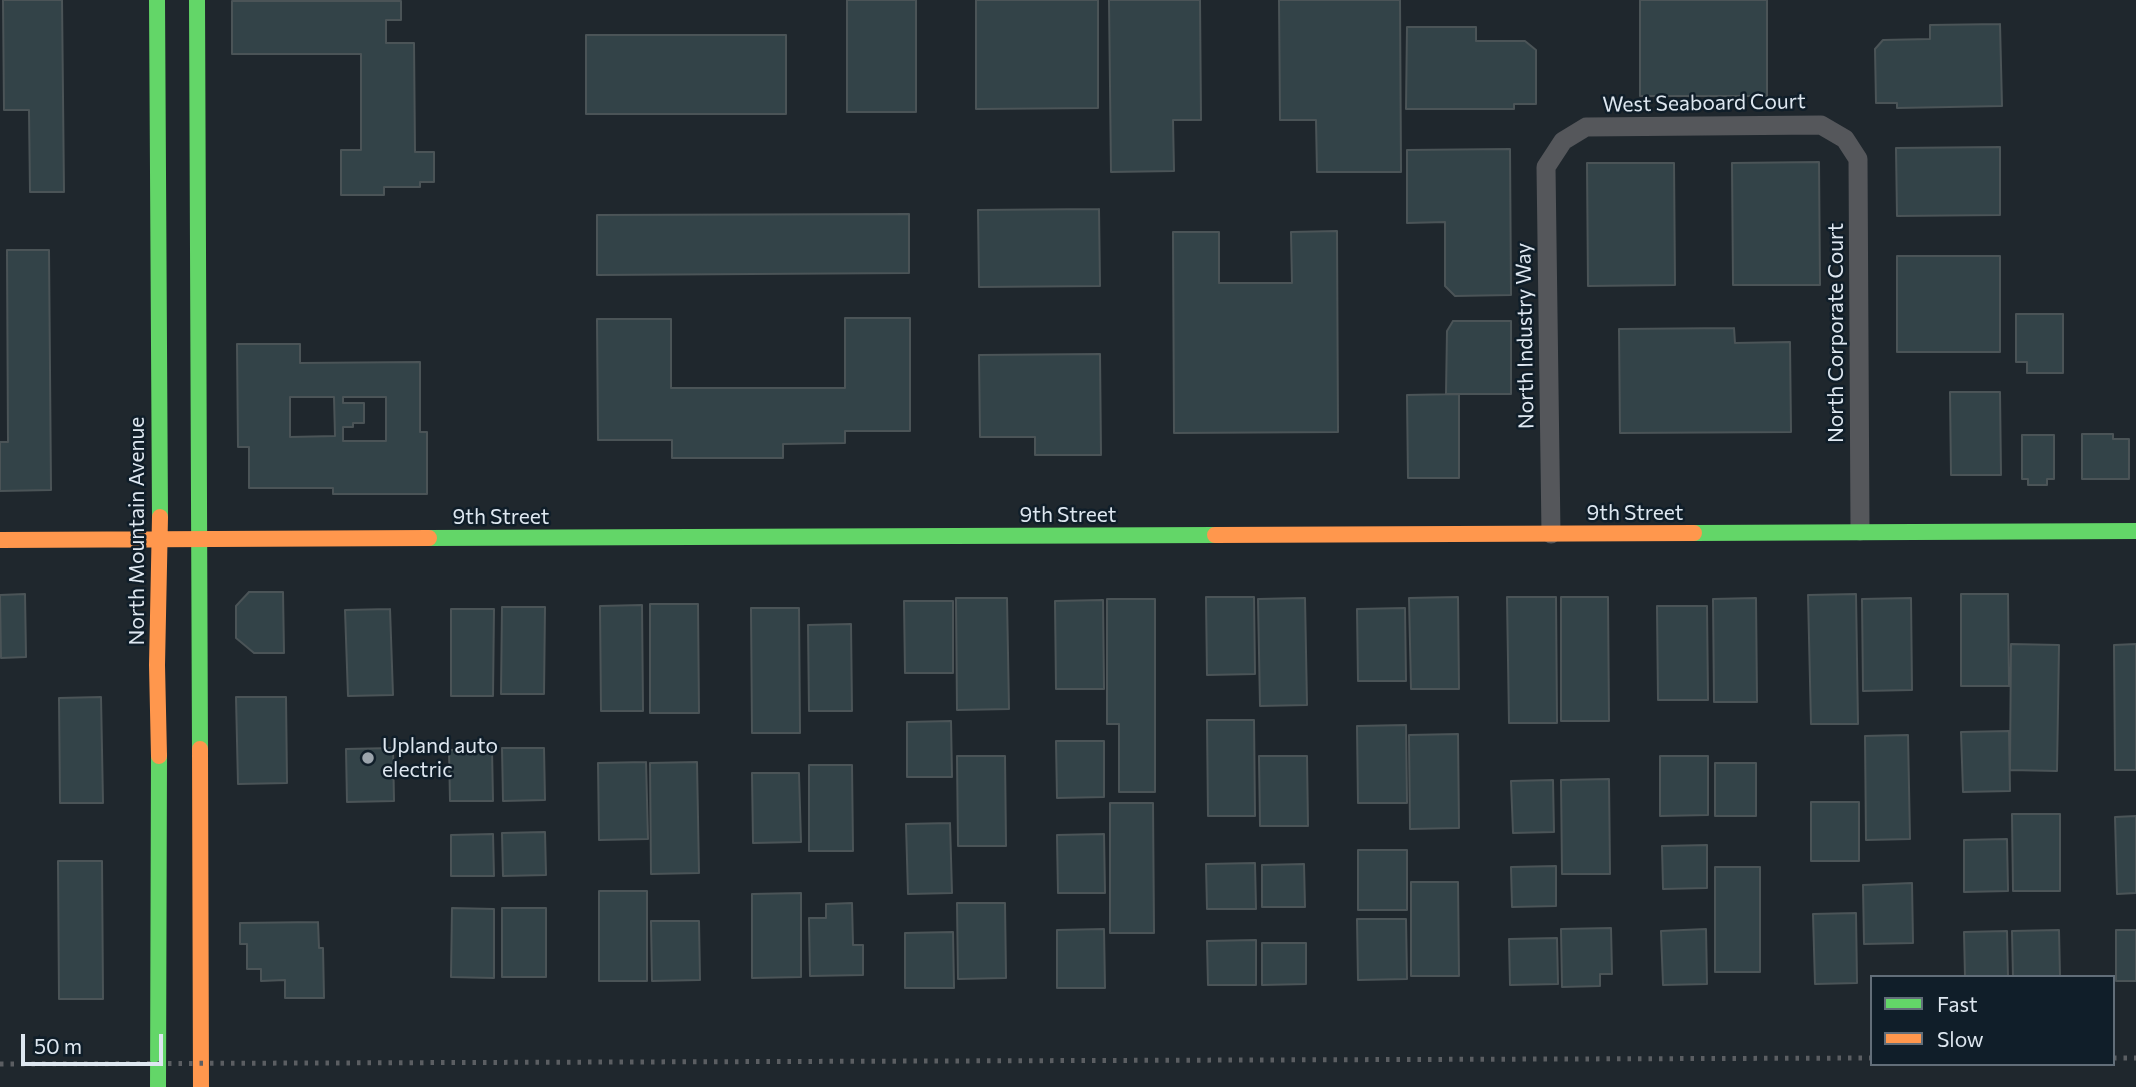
<!DOCTYPE html>
<style>
body{margin:0}
#map{position:relative;width:2136px;height:1087px;overflow:hidden;background:#1f272d;font-family:Commissioner,sans-serif}
canvas{display:block}
.legend{position:absolute;left:1870px;top:975px;width:245px;height:91px;box-sizing:border-box;background:#101e29;border:2px solid #626e79;margin:0;padding:9px 12px;list-style:none;font-size:21px;color:#dee7f0}
.legend li{display:flex;align-items:center;gap:14px;height:35px}
.legend b{width:35px;border:2px solid #626e79}
.scale{position:absolute;left:21px;top:1034px;width:142px;height:32px;box-sizing:border-box;border:4px solid #dee7f0;border-top:0;padding-left:9px;font-size:21px;line-height:24px;white-space:nowrap;color:#dee7f0;-webkit-text-stroke:5px #101e29;paint-order:stroke}
</style>
<div id="map">
<canvas width="2136" height="1087"></canvas>
<ul class="legend">
<li><b style="height:9px;background:#63d668"></b>Fast</li>
<li><b style="height:9px;background:#ff974d"></b>Slow</li>
</ul>
<div class="scale">50 m</div>
</div>
<script>
const c = document.querySelector('canvas').getContext('2d');
c.lineJoin = 'round';
function fillPath(path, color) {
  c.fillStyle = color;
  c.fill(path, 'evenodd');
}
function shape(rows) {
  const path = new Path2D();
  for (const r of rows) {
    path.moveTo(r[0], r[1]);
    for (let i = 2; i < r.length; i += 2) path.lineTo(r[i], r[i + 1]);
  }
  return path;
}
function trace(path, color, width, dash) {
  c.strokeStyle = color;
  c.lineWidth = width;
  c.lineCap = dash ? 'butt' : 'round';
  c.setLineDash(dash || []);
  c.stroke(path);
}
function label(font, color, halo, rows, align = 'center') {
  c.font = font + ' Commissioner,sans-serif';
  c.lineWidth = 5;
  c.setLineDash([]);
  c.textBaseline = 'middle';
  c.strokeStyle = halo;
  c.fillStyle = color;
  for (const [text, x, y, turn = 0] of rows) {
    c.save();
    c.translate(x, y);
    c.rotate((+turn || 0) * Math.PI / 180);
    c.textAlign = isNaN(turn) ? turn : align;
    if (halo) c.strokeText(text, 0, 0);
    c.fillText(text, 0, 0);
    c.restore();
  }
}
const building = shape([
 [3,0,62,0,64,192,30,192,29,110,4,110,3,0],
 [847,0,916,0,916,112,847,112,847,0],
 [976,0,1098,0,1098,108,976,109,976,0],
 [1109,0,1200,0,1201,120,1173,120,1174,171,1111,172,1109,0],
 [1279,0,1400,0,1401,172,1317,172,1316,120,1280,120,1279,0],
 [1640,0,1767,0,1767,96,1640,96,1640,0],
 [232,1,401,1,401,20,386,20,386,43,414,43,415,152,434,152,434,182,420,182,420,187,384,187,384,195,341,195,341,150,361,150,361,54,232,54,232,1],
 [2000,24,2002,106,1897,108,1897,103,1876,103,1875,49,1883,40,1930,39,1930,25,2000,24],
 [1407,27,1476,27,1476,41,1525,41,1536,50,1536,104,1514,104,1514,109,1406,109,1407,27],
 [586,35,786,35,786,114,586,114,586,35],
 [2000,147,2000,215,1897,216,1896,148,2000,147],
 [1510,149,1511,295,1455,296,1445,286,1445,222,1407,223,1407,150,1510,149],
 [1819,162,1820,285,1733,285,1732,163,1819,162],
 [1587,163,1674,163,1675,285,1588,286,1587,163],
 [1099,209,1100,286,979,287,978,210,1099,209],
 [909,214,909,273,597,275,597,215,909,214],
 [1337,231,1338,432,1174,433,1173,232,1219,232,1219,283,1292,283,1291,232,1337,231],
 [7,250,49,250,51,490,0,491,0,442,8,442,7,250],
 [1897,256,2000,256,2000,352,1897,352,1897,256],
 [2016,314,2063,314,2063,373,2027,373,2027,362,2016,362,2016,314],
 [845,318,910,318,910,431,845,431,845,443,783,444,783,458,672,458,672,440,598,440,597,319,671,319,671,388,845,388,845,318],
 [1453,321,1511,321,1511,394,1446,394,1447,331,1453,321],
 [1734,328,1735,343,1790,342,1791,432,1620,433,1619,329,1734,328],
 [237,344,300,344,300,363,420,362,420,432,427,432,427,494,333,494,333,488,249,488,249,447,238,447,237,344],
 [290,397,334,397,335,436,290,437,290,397],
 [343,397,386,397,386,441,343,441,343,427,353,427,353,423,364,423,364,403,343,403,343,397],
 [1100,354,1101,455,1035,455,1035,437,980,437,979,355,1100,354],
 [1950,392,2000,392,2001,475,1951,475,1950,392],
 [1459,394,1459,478,1408,478,1407,395,1459,394],
 [2082,434,2113,434,2113,439,2129,439,2129,479,2082,479,2082,434],
 [2022,435,2054,435,2054,479,2047,479,2047,485,2028,485,2028,479,2022,479,2022,435],
 [249,592,283,592,284,653,254,653,236,638,236,606,249,592],
 [25,594,26,657,1,658,0,595,25,594],
 [1856,594,1858,724,1811,724,1808,595,1856,594],
 [1961,594,2008,594,2009,686,1961,686,1961,594],
 [1206,597,1254,597,1255,674,1207,675,1206,597],
 [1458,597,1459,689,1411,689,1409,598,1458,597],
 [1507,597,1556,597,1557,723,1509,723,1507,597],
 [1561,597,1608,597,1609,721,1561,721,1561,597],
 [956,598,1007,598,1009,709,957,710,956,598],
 [1305,598,1307,705,1260,706,1258,599,1305,598],
 [1756,598,1757,702,1714,702,1713,599,1756,598],
 [1911,598,1912,690,1863,691,1862,599,1911,598],
 [1107,599,1155,599,1155,792,1119,792,1119,724,1107,724,1107,599],
 [1103,600,1104,689,1056,689,1055,601,1103,600],
 [904,601,953,601,953,673,905,673,904,601],
 [650,604,698,604,699,713,650,713,650,604],
 [642,605,643,711,601,711,600,606,642,605],
 [1657,606,1707,606,1708,700,1658,700,1657,606],
 [502,607,545,607,544,694,501,694,502,607],
 [751,608,799,608,800,733,752,733,751,608],
 [1405,608,1406,681,1358,681,1357,609,1405,608],
 [390,609,393,695,348,696,345,610,390,609],
 [451,609,494,609,493,696,451,696,451,609],
 [851,624,852,711,809,711,808,625,851,624],
 [2011,644,2059,645,2057,771,2010,770,2011,644],
 [2136,644,2136,770,2115,770,2114,645,2136,644],
 [101,697,103,803,60,803,59,698,101,697],
 [236,697,286,697,287,783,238,784,236,697],
 [1207,720,1254,720,1255,816,1208,816,1207,720],
 [951,721,952,777,907,777,907,722,951,721],
 [1406,725,1407,803,1358,803,1357,726,1406,725],
 [2009,731,2010,791,1963,792,1961,732,2009,731],
 [1458,734,1459,828,1410,829,1409,735,1458,734],
 [1908,735,1910,839,1866,840,1865,736,1908,735],
 [1056,741,1104,741,1104,797,1057,798,1056,741],
 [393,748,394,801,347,802,346,749,393,748],
 [502,748,544,748,545,800,503,801,502,748],
 [492,749,493,801,450,801,449,750,492,749],
 [957,756,1005,756,1006,846,958,846,957,756],
 [1259,756,1307,756,1308,826,1260,826,1259,756],
 [1660,756,1708,756,1708,815,1660,816,1660,756],
 [646,762,648,839,599,840,598,763,646,762],
 [697,762,699,873,651,874,650,763,697,762],
 [1715,763,1756,763,1756,816,1715,816,1715,763],
 [809,765,852,765,853,851,809,851,809,765],
 [752,773,799,773,801,842,753,843,752,773],
 [1609,779,1610,874,1562,874,1561,780,1609,779],
 [1553,780,1554,832,1513,833,1511,781,1553,780],
 [1811,802,1859,802,1859,861,1811,861,1811,802],
 [1110,803,1153,803,1154,933,1110,933,1110,803],
 [2012,814,2060,814,2060,891,2013,891,2012,814],
 [2136,816,2136,893,2117,894,2115,817,2136,816],
 [950,823,952,893,908,894,906,824,950,823],
 [545,832,546,875,503,876,502,833,545,832],
 [493,834,494,876,451,876,451,835,493,834],
 [1104,834,1105,893,1058,893,1057,835,1104,834],
 [2007,839,2008,891,1964,892,1964,840,2007,839],
 [1707,845,1707,888,1663,889,1662,846,1707,845],
 [1358,850,1407,850,1407,910,1358,910,1358,850],
 [58,861,102,861,103,999,59,999,58,861],
 [1255,863,1256,909,1207,909,1206,864,1255,863],
 [1304,864,1305,907,1262,907,1262,865,1304,864],
 [1556,866,1556,906,1512,907,1511,867,1556,866],
 [1715,867,1760,867,1760,972,1715,972,1715,867],
 [1411,882,1458,882,1459,976,1411,976,1411,882],
 [1912,883,1913,943,1864,944,1863,885,1912,883],
 [599,891,647,891,647,981,599,981,599,891],
 [801,893,801,977,752,978,752,894,801,893],
 [852,903,853,945,863,945,863,975,810,976,809,918,826,918,826,904,852,903],
 [957,903,1005,903,1006,978,958,979,957,903],
 [452,908,494,909,494,978,451,977,452,908],
 [502,908,546,908,546,977,502,977,502,908],
 [1856,913,1857,983,1815,984,1813,914,1856,913],
 [1357,919,1406,919,1407,979,1358,980,1357,919],
 [651,921,699,921,700,980,652,981,651,921],
 [318,922,319,948,323,948,324,998,285,998,285,980,261,981,261,969,247,969,247,944,240,944,240,923,318,922],
 [1611,928,1612,974,1600,974,1600,986,1562,987,1561,929,1611,928],
 [1104,929,1105,988,1057,988,1057,930,1104,929],
 [1706,929,1707,984,1663,985,1661,931,1706,929],
 [2059,930,2060,977,2013,977,2012,931,2059,930],
 [2116,930,2136,930,2136,981,2116,981,2116,930],
 [2007,931,2008,977,1965,977,1964,932,2007,931],
 [953,932,954,988,905,988,905,933,953,932],
 [1557,938,1558,984,1510,985,1509,939,1557,938],
 [1256,940,1256,985,1208,985,1207,941,1256,940],
 [1262,943,1306,943,1306,984,1262,985,1262,943]
]);
const street = shape([
 [1551,534,1546,167,1563,141,1586,127,1703,126,1821,125,1845,139,1858,159,1860,531]
]);
const fast = shape([
 [157,0,160,517],
 [197,0,200,749],
 [1694,533,2136,531],
 [429,538,1215,535],
 [158,1087,159,756]
]);
const slow = shape([
 [1215,535,1694,533],
 [0,540,429,538],
 [200,749,201,1087],
 [159,756,157,665,160,517]
]);
const rail = shape([
 [2113,1058,2136,1058],
 [0,1064,1872,1058]
]);
const markers = [
 [368,758,7,"#9ba4ac"]
];
const streetNames = [
 ["West Seaboard Court",1704,103,-1],
 ["North Corporate Court",1836,333,-90],
 ["North Industry Way",1525,336,-91],
 ["9th Street",1635,513],
 ["9th Street",1068,515],
 ["9th Street",501,517],
 ["North Mountain Avenue",137,531,-90]
];
const poiNames = [
 ["Upland auto",382,746],
 ["electric",382,770]
];
fillPath(building, '#334348');
trace(building, '#4b5457', 2);
trace(street, '#55575b', 19);
trace(fast, '#63d668', 16);
trace(slow, '#ff974d', 16);
trace(rail, '#5b5e62', 5, [3.5, 7]);
for (const [x, y, r, color] of markers) {
  const dot = new Path2D();
  dot.arc(x, y, r, 0, 2 * Math.PI);
  c.fillStyle = color;
  c.fill(dot);
  trace(dot, '#101e29', 2.5);
}
label('21px', '#dee7f0', '#101e29', streetNames);
label('21px', '#dee7f0', '#101e29', poiNames, 'left');
</script>
